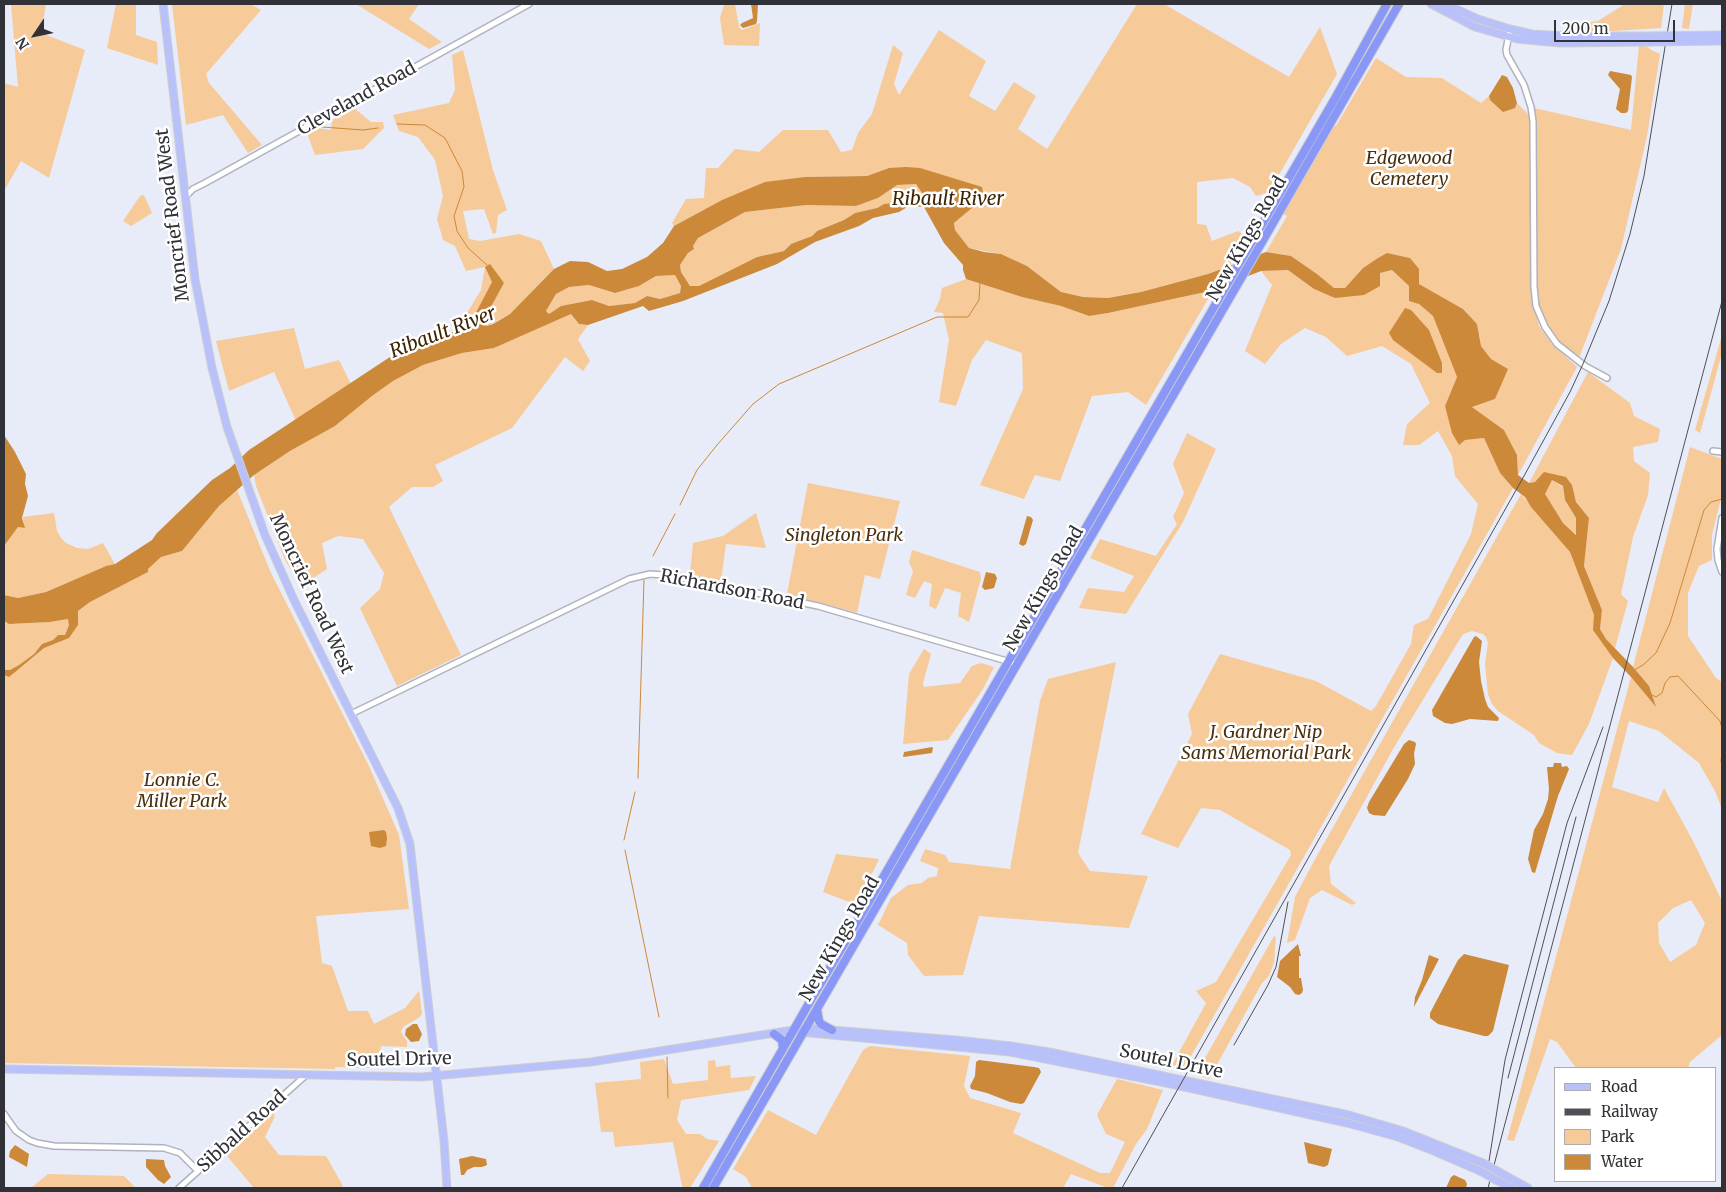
<!DOCTYPE html>
<style>
body{margin:0}
#map{position:relative;width:1726px;height:1192px;overflow:hidden;background:#e8ebf8;font-family:Merriweather,serif}
canvas{display:block}
.frame{position:absolute;inset:0;border:5px solid #313237;pointer-events:none}
.legend{position:absolute;left:1554px;top:1067px;width:162px;height:115px;box-sizing:border-box;background:#fff;border:1px solid #adadaf;margin:0;padding:6px 9px;list-style:none;font-size:15px;color:#313237}
.legend li{display:flex;align-items:center;gap:10px;height:25px}
.legend b{width:25px;border:1px solid #adadaf}
.north{position:absolute;left:10px;top:10px;width:50px;height:50px;-webkit-text-stroke:4px #fff;paint-order:stroke;rotate:236deg;font-size:14px;font-weight:700;line-height:20px;text-align:center;color:#313237}
.north::after{content:'';display:block;margin:auto;width:18px;height:22px;background:#313237;clip-path:polygon(50% 0,100% 100%,50% 72%,0 100%)}
.scale{position:absolute;left:1554px;top:20px;width:121px;height:22px;box-sizing:border-box;border:2px solid #313237;border-top:0;padding-left:6px;font-size:15px;line-height:18px;white-space:nowrap;color:#313237;-webkit-text-stroke:4px #fff;paint-order:stroke}
</style>
<div id="map">
<canvas width="1726" height="1192"></canvas>
<div class="frame"></div>
<ul class="legend">
<li><b style="height:6px;background:#b8c1fa"></b>Road</li>
<li><b style="height:6px;background:#4f5056"></b>Railway</li>
<li><b style="height:14px;background:#f7ca99"></b>Park</li>
<li><b style="height:14px;background:#cb8939"></b>Water</li>
</ul>
<div class="north">N</div>
<div class="scale">200 m</div>
</div>
<script>
const c = document.querySelector('canvas').getContext('2d');
c.lineJoin = 'round';
function fillPath(path, color) {
  c.fillStyle = color;
  c.fill(path, 'evenodd');
}
function shape(rows) {
  const path = new Path2D();
  for (const r of rows) {
    path.moveTo(r[0], r[1]);
    for (let i = 2; i < r.length; i += 2) path.lineTo(r[i], r[i + 1]);
  }
  return path;
}
function trace(path, color, width, dash) {
  c.strokeStyle = color;
  c.lineWidth = width;
  c.lineCap = dash ? 'butt' : 'round';
  c.setLineDash(dash || []);
  c.stroke(path);
}
function label(font, color, halo, rows, align = 'center') {
  c.font = font + ' Merriweather,serif';
  c.lineWidth = 5;
  c.setLineDash([]);
  c.textBaseline = 'middle';
  c.strokeStyle = halo;
  c.fillStyle = color;
  for (const [text, x, y, turn = 0] of rows) {
    c.save();
    c.translate(x, y);
    c.rotate((+turn || 0) * Math.PI / 180);
    c.textAlign = isNaN(turn) ? turn : align;
    if (halo) c.strokeText(text, 0, 0);
    c.fillText(text, 0, 0);
    c.restore();
  }
}
const green = shape([
 [11,4,46,4,41,33,85,50,49,178,21,161,4,191,4,83,18,87],
 [116,4,136,4,136,35,157,42,158,65,107,48],
 [172,4,251,4,261,10,206,74,209,83,262,145,248,153,223,115,186,125],
 [356,4,419,4,409,19,442,42,429,49],
 [735,4,739,27,742,30,760,23,759,46,724,45,720,18,724,5],
 [1137,4,1164,4,1289,77,1320,27,1337,74,1269,192,1256,196,1250,187,1233,178,1197,182,1197,224,1206,225,1212,241,1238,231,1245,236,1230,265,1208,274,1141,292,1108,298,1083,297,1061,292,1027,266,1001,254,969,248,955,230,954,223,984,198,889,168,867,176,805,177,722,200,674,226,672,223,686,199,704,198,706,168,718,168,735,149,759,152,783,130,828,130,841,152,852,150,858,133,872,114,893,45,903,53,894,84,899,95,939,30,986,61,969,96,995,111,1014,82,1036,96,1018,129,1047,149],
 [1625,4,1664,4,1661,28,1612,31,1578,31,1578,24,1598,21],
 [1685,4,1693,4,1689,29,1682,28],
 [1639,45,1646,46,1651,50,1660,54,1647,136,1621,249,1579,358,1566,349,1555,338,1540,309,1537,291,1536,134,1534,108,1631,130],
 [463,50,493,170,507,210,498,215,496,233,493,234,484,209,463,211,469,239,480,241,519,234,541,241,554,269,510,314,487,326,483,324,485,313,492,305,504,283,485,267,492,282,470,326,456,331,481,290,485,267,466,271,455,246,443,240,437,219,443,196,435,160,418,137,399,131,393,115,449,103,455,90,452,55],
 [1376,58,1406,77,1442,78,1481,103,1489,96,1490,100,1508,109,1515,108,1517,103,1529,115,1532,136,1532,296,1539,326,1552,344,1577,367,1518,475,1517,455,1504,430,1472,407,1495,399,1507,369,1491,359,1481,346,1477,324,1463,309,1419,284,1410,258,1387,253,1363,268,1345,288,1334,288,1317,274,1291,256,1266,252,1287,216,1282,213,1333,125,1336,126],
 [354,108,371,122,383,122,384,128,363,149,315,155,307,133,317,128,331,130,332,120],
 [916,184,922,193,920,199,884,204,877,208,855,213,844,220,817,231,812,236,791,244,784,251,757,257,699,286,690,286,681,272,680,265,688,253,694,249,693,246,698,238,745,212,806,205,856,206,878,198,897,185],
 [144,195,152,213,131,226,123,221,140,196],
 [1288,270,1314,289,1336,298,1380,273,1392,270,1409,286,1419,304,1433,316,1457,377,1445,406,1464,440,1484,438,1500,473,1513,488,1182,1072,1171,1067,1206,1003,1196,991,1216,982,1291,855,1290,850,1220,810,1201,808,1178,848,1141,834,1192,734,1188,714,1220,654,1316,681,1371,711,1376,706,1411,644,1414,625,1428,619,1471,534,1478,504,1455,476,1452,456,1438,431,1419,445,1403,445,1407,424,1430,403,1411,364,1382,346,1347,356,1326,337,1305,328,1281,344,1265,364,1245,351,1272,285,1261,271],
 [675,275,681,286,680,293,660,299,647,296,635,303,609,306,592,300,561,306,549,314,546,311,556,294,569,287,589,285,615,293,639,286,656,276],
 [966,279,1022,297,1061,306,1089,316,1108,313,1210,291,1208,299,1146,405,1128,392,1092,396,1060,481,1035,475,1024,499,980,485,1023,389,1022,353,986,340,972,360,956,406,939,402,949,340,943,313,934,312,940,299,942,288],
 [571,314,579,324,588,325,578,339,590,361,583,371,565,357,512,428,435,465,443,481,433,487,412,487,389,507,461,655,397,686,360,608,380,589,384,573,363,539,338,536,322,543,327,569,301,586,285,560,256,486,254,475,290,451,335,426,372,396,393,381,423,365,462,353,494,348],
 [294,328,305,369,339,360,351,384,296,421,274,372,229,391,216,341],
 [1722,335,1722,353,1700,433,1695,430],
 [1588,372,1630,403,1634,416,1660,429,1658,442,1633,447,1634,461,1650,473,1648,495,1633,537,1621,594,1628,601,1615,648,1606,639,1600,629,1602,610,1584,566,1589,518,1576,502,1572,485,1566,477,1529,483],
 [1187,433,1216,449,1183,522,1126,614,1079,608,1088,588,1124,592,1134,576,1090,558,1100,539,1156,556,1177,524,1173,517,1184,493,1173,464],
 [1690,447,1722,459,1722,495,1712,534,1712,560,1699,566,1688,593,1688,636,1716,678,1722,682,1722,809,1715,791,1699,763,1659,731,1629,721,1612,787,1658,802,1664,788,1693,841,1722,901,1722,1035,1690,1062,1688,1068,1576,1068,1557,1042,1550,1039,1514,1141,1507,1140,1631,677,1655,706,1648,686,1633,667],
 [1691,900,1705,923,1696,945,1670,962,1659,943,1658,923,1673,908],
 [1552,480,1563,487,1565,500,1576,518,1577,535,1563,523,1544,494],
 [808,483,900,501,880,579,865,575,857,613,787,594],
 [237,490,271,573,368,764,399,835,409,909,316,916,322,963,332,966,348,1011,368,1011,374,1024,405,1008,419,991,422,1013,420,1017,403,1027,401,1032,407,1041,407,1047,381,1046,378,1068,335,1067,335,1069,4,1063,4,675,9,676,44,648,69,638,78,624,78,611,90,602,148,572,148,569,161,557,182,551,219,506],
 [1521,494,1570,552,1594,615,1594,630,1613,658,1589,724,1572,755,1557,753,1539,743,1534,735,1498,711,1492,704,1488,694,1485,664,1488,643,1486,637,1483,634,1472,631,1463,634,1393,749,1329,866,1331,884,1356,903,1352,905,1322,890,1310,898,1295,940,1287,943,1295,897,1314,861],
 [54,513,57,531,61,538,66,543,77,548,88,549,103,543,115,564,106,566,46,592,18,598,4,595,4,546,18,527,24,528,23,517],
 [756,513,766,548,726,544,721,581,690,574,693,543,723,536],
 [912,550,980,572,981,578,969,622,958,616,961,593,945,588,936,609,929,606,932,584,924,581,915,598,906,595,913,571,909,562],
 [69,619,69,625,65,635,58,635,53,640,42,644,34,654,19,665,10,670,4,670,4,621,9,624,50,622],
 [924,649,931,654,923,683,924,687,960,683,972,666,981,663,994,667,983,689,948,740,903,744,909,674],
 [1116,662,1078,853,1090,871,1148,876,1129,928,979,916,963,975,924,976,908,955,907,943,878,925,891,898,908,885,922,883,928,878,937,876,938,868,920,861,925,849,945,855,949,862,1010,869,1040,701,1048,679],
 [836,854,879,859,857,905,823,892],
 [1274,936,1276,937,1274,963,1269,976,1262,983,1209,1079,1196,1074],
 [870,1046,970,1056,964,1086,970,1098,1021,1113,1013,1133,1100,1173,1110,1173,1125,1142,1106,1134,1097,1115,1117,1079,1163,1090,1147,1129,1136,1144,1113,1188,1108,1188,1071,1174,1063,1188,752,1188,746,1177,733,1169,768,1110,816,1135,863,1050],
 [664,1059,673,1084,708,1080,708,1061,715,1060,716,1067,730,1065,731,1078,756,1076,749,1090,681,1100,677,1120,686,1134,700,1134,707,1139,719,1141,690,1188,685,1188,682,1186,673,1142,615,1147,613,1132,601,1132,595,1083,641,1079,640,1062],
 [273,1113,275,1116,265,1137,279,1155,326,1156,343,1186,340,1188,254,1188,227,1156],
 [48,1174,124,1176,136,1188,31,1188]
]);
const water = shape([
 [751,4,758,4,757,21,756,24,743,28,740,25,742,23,753,18],
 [1610,71,1631,75,1632,77,1628,111,1626,113,1621,113,1616,109,1620,89,1608,75],
 [1502,75,1507,77,1513,88,1517,103,1515,108,1503,112,1490,100,1489,96],
 [906,167,920,168,982,187,984,198,954,223,955,230,969,248,984,252,1001,254,1027,266,1061,292,1083,297,1108,298,1141,292,1208,274,1266,252,1291,256,1317,274,1334,288,1345,288,1363,268,1378,258,1387,253,1410,258,1419,269,1419,284,1463,309,1477,324,1481,346,1491,359,1508,369,1495,399,1472,407,1504,430,1517,455,1518,475,1529,483,1535,482,1544,472,1566,477,1572,485,1576,502,1589,518,1584,566,1602,610,1600,629,1606,639,1633,667,1649,686,1656,707,1631,677,1613,658,1593,630,1594,615,1570,552,1531,507,1525,497,1513,488,1500,473,1484,438,1465,440,1459,445,1452,433,1445,406,1457,377,1433,316,1419,304,1409,301,1409,286,1392,270,1380,273,1380,286,1364,295,1335,298,1314,289,1288,270,1261,271,1210,291,1108,313,1089,316,1061,306,1022,297,966,279,963,270,963,265,944,243,924,207,909,206,899,212,873,218,859,226,815,242,777,264,683,301,649,311,643,306,588,325,579,324,571,314,494,348,462,353,423,365,393,381,372,396,335,426,290,451,254,475,219,506,182,551,161,557,148,569,148,572,90,602,78,611,78,625,69,638,44,648,9,677,4,675,4,670,10,670,19,665,34,654,42,644,53,640,58,635,65,635,69,625,68,619,50,622,9,624,4,621,4,595,18,598,46,592,106,566,115,564,152,540,157,533,212,480,230,468,249,450,396,353,469,326,492,282,485,267,490,264,504,283,492,305,485,313,484,318,486,320,484,324,487,326,493,324,510,314,554,269,570,261,588,262,607,271,622,269,647,257,663,243,674,226,722,200,765,182,805,177,867,176,889,168],
 [916,184,922,193,920,199,884,204,877,208,855,213,844,220,817,231,812,236,791,244,784,251,757,257,699,286,690,286,681,272,680,265,688,253,694,249,693,246,698,238,745,212,806,205,856,206,878,198,897,185],
 [675,275,681,286,680,293,660,299,647,296,635,303,609,306,592,300,561,306,549,314,546,311,556,294,569,287,589,285,615,293,639,286,656,276],
 [1552,480,1563,486,1565,500,1576,518,1576,535,1563,523,1545,494],
 [1405,308,1411,310,1429,330,1442,363,1442,373,1437,373,1393,340,1389,333],
 [4,435,15,452,26,474,25,484,28,496,22,518,25,528,18,527,4,546],
 [1027,516,1031,517,1033,520,1026,544,1023,546,1019,544],
 [986,572,995,574,997,578,994,588,985,590,982,587],
 [1476,636,1482,641,1479,662,1481,681,1485,699,1488,707,1499,718,1498,721,1470,719,1452,724,1445,723,1433,716,1432,710,1474,637],
 [1409,740,1415,742,1416,744,1414,754,1415,764,1408,779,1385,816,1373,815,1369,813,1367,808,1369,802,1404,744],
 [932,747,933,748,932,753,903,757,904,752],
 [1554,763,1561,763,1562,767,1567,766,1569,769,1558,796,1535,873,1532,872,1528,859,1534,830,1543,814,1548,799,1549,789,1547,767,1553,767],
 [384,830,386,832,387,838,386,846,380,848,371,846,369,832],
 [1298,944,1301,956,1299,956,1299,978,1301,978,1303,990,1302,993,1299,995,1295,994,1290,987,1277,977,1280,961],
 [1464,954,1509,965,1493,1031,1488,1036,1484,1036,1438,1024,1430,1018,1430,1013,1458,960],
 [1429,955,1439,959,1414,1007,1415,997,1422,980],
 [413,1024,417,1024,422,1034,419,1041,411,1042,405,1035,406,1029],
 [979,1060,1034,1067,1039,1068,1041,1072,1024,1103,1021,1104,1010,1102,987,1093,971,1089,970,1086,975,1076,976,1062],
 [1304,1142,1332,1149,1328,1165,1324,1167,1308,1163],
 [15,1145,29,1154,27,1167,9,1157,10,1151],
 [472,1156,486,1159,487,1165,482,1167,474,1167,467,1170,464,1175,461,1175,459,1159],
 [146,1159,164,1160,165,1166,171,1177,164,1184,158,1180,146,1167],
 [1454,1175,1465,1180,1467,1184,1466,1188,1446,1188,1451,1177]
]);
const stream = shape([
 [397,124,425,125,445,138,462,171,464,187,454,216,457,231,468,248,487,265],
 [322,127,363,130,378,128],
 [680,505,697,470,717,445,753,404,779,384,937,317,968,317,979,300,980,283],
 [653,556,675,514],
 [1634,670,1643,665,1656,653,1670,623,1704,510,1711,502,1722,499],
 [1652,695,1656,697,1662,693,1665,683,1670,677,1678,676,1720,721,1722,728],
 [1722,753,1721,761,1722,765],
 [638,778,644,580],
 [624,840,635,792],
 [625,850,659,1017],
 [667,1057,668,1098]
]);
const minor = shape([
 [1509,34,1506,50,1507,55,1524,85,1531,107,1533,121,1534,287,1536,306,1545,327,1557,344,1585,366,1607,378],
 [186,196,193,189,205,183,529,4],
 [1713,451,1722,452],
 [1722,518,1717,549,1718,560,1722,572],
 [351,714,629,579,650,574,677,576,818,606,1017,664],
 [4,1114,16,1131,29,1140,37,1143,54,1146,164,1148,180,1153,198,1171],
 [179,1188,305,1076]
]);
const major = shape([
 [163,4,195,279,212,368,227,427,265,535,294,600,398,808,410,844,444,1141,447,1188],
 [1431,4,1475,27,1517,39,1560,43,1649,42],
 [1445,4,1478,19,1510,29,1532,34,1567,36,1651,36],
 [800,1032,1010,1052,1171,1084,1347,1123,1398,1137,1434,1151,1480,1171],
 [4,1069,421,1077,591,1062,806,1028,956,1040,1011,1046,1049,1052,1349,1115,1403,1131,1483,1163],
 [1499,1172,1528,1188],
 [1496,1180,1512,1188]
]);
const highway = shape([
 [817,1009,819,1021,821,1024,832,1030],
 [774,1034,782,1040,783,1048],
 [703,1188,812,998,859,919,1337,95,1387,4],
 [713,1188,1258,249,1399,4]
]);
const rail = shape([
 [1234,1045,1268,985,1276,967,1288,902],
 [1508,1078,1576,817],
 [1489,1161,1505,1060,1514,1025,1567,823,1603,727],
 [1122,1188,1524,476,1570,392,1583,364,1609,301,1630,234,1644,176,1672,4],
 [1488,1188,1722,301]
]);
const majorBridge = shape([
 [1651,36,1722,35],
 [1649,42,1722,41],
 [1483,1163,1499,1172],
 [1480,1171,1496,1180]
]);
const streetNames = [
 ["Cleveland Road",357,99,-29],
 ["Moncrief Road West",173,215,-97],
 ["New Kings Road",1247,239,-60],
 ["New Kings Road",1044,589,-60],
 ["Richardson Road",732,590,11],
 ["Moncrief Road West",311,594,65],
 ["New Kings Road",840,939,-60],
 ["Soutel Drive",399,1060,-1],
 ["Soutel Drive",1171,1062,12],
 ["Sibbald Road",242,1132,-42]
];
const parkNames = [
 ["Edgewood",1409,159],
 ["Cemetery",1409,180],
 ["Singleton Park",844,536],
 ["J. Gardner Nip",1266,733],
 ["Sams Memorial Park",1266,754],
 ["Lonnie C.",182,781],
 ["Miller Park",182,802]
];
const waterNames = [
 ["Ribault River",948,200],
 ["Ribault River",443,333,-21]
];
fillPath(green, '#f7ca99');
fillPath(water, '#cb8939');
trace(stream, '#cb8939', 1);
trace(minor, '#afb2bf', 8);
trace(major, '#cececf', 9);
trace(highway, '#cececf', 10);
trace(minor, '#fff', 5);
trace(major, '#b8c1fa', 7);
trace(highway, '#8997f7', 8);
trace(rail, '#4f5056', 1);
trace(majorBridge, '#cececf', 9, []);
trace(majorBridge, '#b8c1fa', 7);
label('18px', '#313237', '#fff', streetNames);
label('italic 18px', '#4b300e', '#fff', parkNames);
label('italic 19px', '#3f2402', '#fff', waterNames);
</script>
